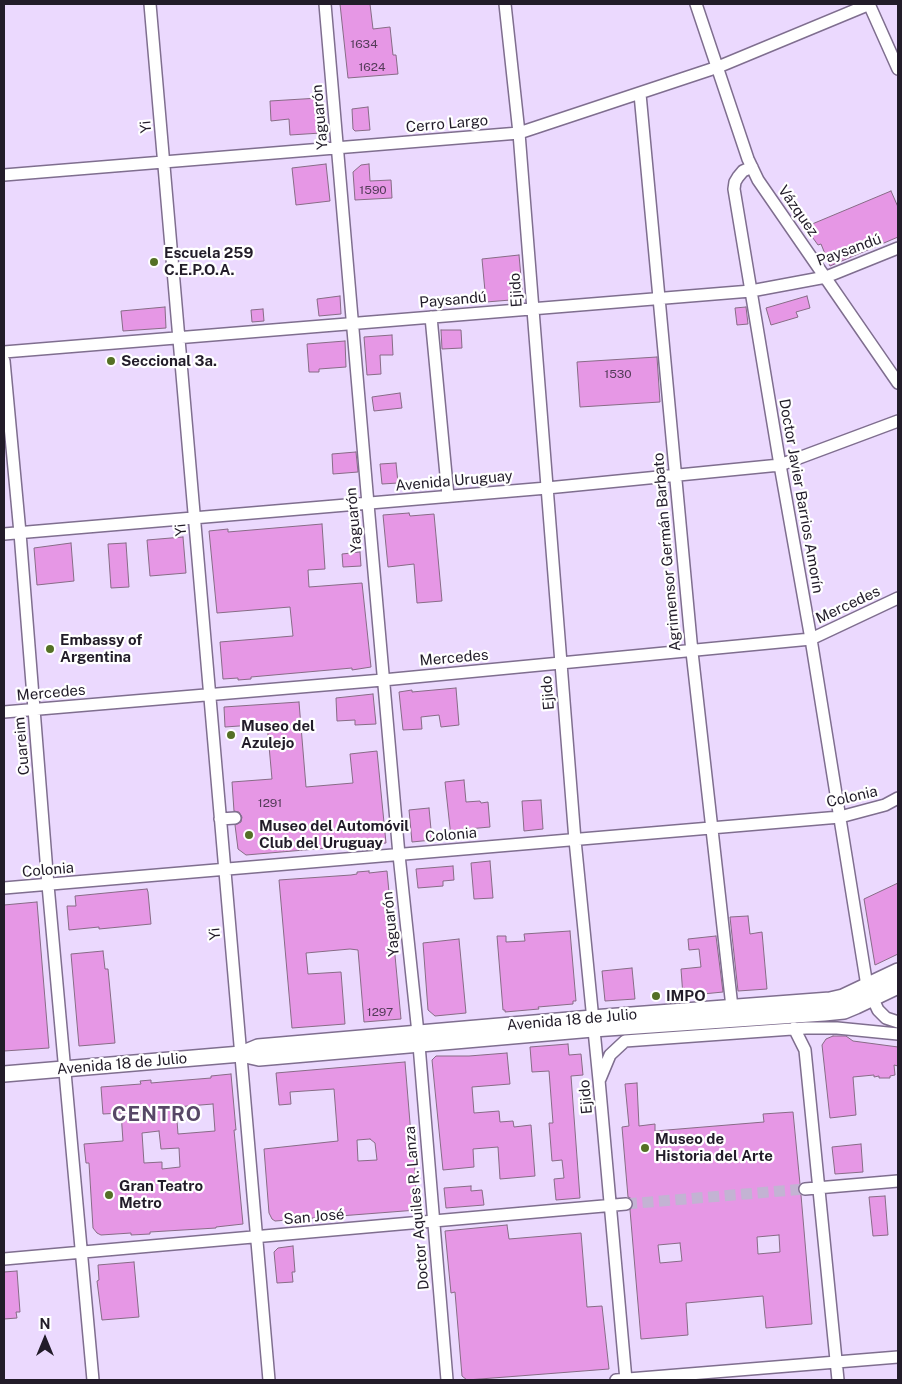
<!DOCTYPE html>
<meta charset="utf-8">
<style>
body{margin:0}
#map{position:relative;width:902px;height:1384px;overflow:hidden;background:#ebd9fe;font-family:"Public Sans",sans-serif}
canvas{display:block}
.frame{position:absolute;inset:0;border:5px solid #221c29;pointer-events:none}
.north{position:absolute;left:20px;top:1314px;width:50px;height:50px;-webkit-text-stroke:4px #fff;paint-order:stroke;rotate:0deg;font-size:14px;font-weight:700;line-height:20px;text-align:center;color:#221c29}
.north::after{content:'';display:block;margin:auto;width:18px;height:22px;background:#221c29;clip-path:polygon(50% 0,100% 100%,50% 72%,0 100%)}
</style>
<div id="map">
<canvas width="902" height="1384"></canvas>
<div class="frame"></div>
<div class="north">N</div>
</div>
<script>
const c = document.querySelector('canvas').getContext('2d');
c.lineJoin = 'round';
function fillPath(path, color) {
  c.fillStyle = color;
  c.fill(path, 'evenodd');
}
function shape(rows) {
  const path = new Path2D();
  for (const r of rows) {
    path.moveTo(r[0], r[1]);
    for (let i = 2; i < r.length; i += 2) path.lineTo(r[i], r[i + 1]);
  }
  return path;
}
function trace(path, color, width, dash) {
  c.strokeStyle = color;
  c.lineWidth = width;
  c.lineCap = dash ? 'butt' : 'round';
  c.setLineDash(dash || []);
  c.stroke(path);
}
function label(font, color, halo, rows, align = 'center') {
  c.font = font + ' "Public Sans",sans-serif';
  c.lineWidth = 4.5;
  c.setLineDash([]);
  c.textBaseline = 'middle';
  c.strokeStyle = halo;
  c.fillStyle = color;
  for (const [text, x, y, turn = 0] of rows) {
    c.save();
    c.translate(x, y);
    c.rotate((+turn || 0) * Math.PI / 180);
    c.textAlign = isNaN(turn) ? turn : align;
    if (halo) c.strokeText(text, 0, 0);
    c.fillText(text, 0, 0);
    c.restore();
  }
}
const building = shape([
 [340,4,370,4,373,29,390,27,393,55,396,55,398,74,348,78,340,4],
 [319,98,321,133,290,135,289,119,271,121,270,101,319,98],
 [368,107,370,130,355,131,353,129,352,109,368,107],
 [326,164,330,201,296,205,292,168,326,164],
 [369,164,370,181,391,180,392,198,355,200,353,172,361,165,369,164],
 [891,191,898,207,898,237,830,266,821,244,818,245,805,227,891,191],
 [519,255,523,299,486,302,482,259,519,255],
 [340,296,341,314,319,316,317,299,340,296],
 [807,296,810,308,796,312,798,317,771,325,766,308,807,296],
 [165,307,166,328,123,331,121,311,165,307],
 [746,307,748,324,737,325,735,308,746,307],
 [263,309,264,321,252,322,251,310,263,309],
 [441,330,461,330,462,348,442,349,441,330],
 [392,335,393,355,380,355,381,374,367,375,364,337,392,335],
 [345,341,346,367,319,369,319,372,309,372,307,344,345,341],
 [657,357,660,402,580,407,577,362,657,357],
 [400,393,402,408,374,411,372,397,400,393],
 [356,452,358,472,333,474,332,454,356,452],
 [396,463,398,483,382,484,380,464,396,463],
 [409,513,410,516,434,514,442,601,417,603,414,564,388,567,383,515,409,513],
 [322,524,325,569,308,570,309,587,362,583,371,667,352,670,352,668,251,677,251,679,238,680,238,678,223,679,220,642,293,636,290,607,217,613,209,531,228,529,228,532,322,524],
 [183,537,186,573,150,576,147,540,183,537],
 [71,543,74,581,37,585,34,548,71,543],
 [126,543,129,587,111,588,108,544,126,543],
 [360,552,361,566,343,567,342,554,360,552],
 [456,688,459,725,441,727,439,715,421,717,422,729,403,730,399,692,412,690,412,692,456,688],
 [373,694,376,724,355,725,355,720,337,721,336,698,373,694],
 [299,702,306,787,353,783,350,754,377,751,386,843,246,855,238,849,235,825,241,822,242,817,239,812,234,811,232,782,272,779,267,724,225,727,224,707,299,702],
 [464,780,466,802,480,801,481,803,488,802,490,827,468,829,469,835,451,837,445,782,464,780],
 [541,800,543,829,524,831,522,801,541,800],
 [429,808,432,840,412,842,409,810,429,808],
 [490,861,493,898,474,899,471,863,490,861],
 [453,866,454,880,443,881,443,886,418,888,416,869,453,866],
 [369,871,369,873,387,871,401,1019,364,1022,358,950,350,949,306,953,308,974,341,972,345,1024,292,1028,279,880,351,875,357,874,357,872,369,871],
 [898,883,898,954,875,965,864,899,898,883],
 [147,889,148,892,151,924,99,929,99,927,69,930,67,906,76,906,75,896,147,889],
 [37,902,49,1048,4,1051,4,905,37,902],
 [748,916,750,934,762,932,767,989,738,991,730,917,748,916],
 [570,931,576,1001,573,1001,573,1004,538,1007,539,1009,505,1012,505,1010,503,1010,497,936,506,936,506,942,525,941,524,934,570,931],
 [716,936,723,992,683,996,681,969,701,967,699,949,689,950,688,939,716,936],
 [459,939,466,1013,435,1016,428,1010,423,943,459,939],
 [103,951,105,969,108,969,115,1043,79,1046,71,954,103,951],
 [632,968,635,999,605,1001,602,971,632,968],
 [833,1036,846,1036,853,1041,898,1047,898,1066,894,1065,895,1075,890,1076,890,1078,879,1078,879,1076,874,1077,874,1075,853,1077,856,1115,830,1118,822,1045,826,1039,833,1036],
 [568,1044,569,1055,581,1054,583,1075,571,1076,580,1198,556,1200,554,1179,564,1178,562,1160,552,1161,549,1123,553,1123,549,1071,532,1072,530,1047,568,1044],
 [507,1053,510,1084,472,1087,474,1113,499,1111,500,1122,513,1121,514,1127,531,1125,535,1176,500,1179,498,1147,473,1149,474,1167,443,1170,432,1060,436,1056,469,1056,507,1053],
 [405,1062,411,1135,413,1135,417,1210,275,1221,272,1219,269,1213,264,1149,338,1141,334,1089,290,1092,291,1104,279,1105,276,1073,405,1062],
 [370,1139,375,1143,377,1160,358,1161,357,1140,370,1139],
 [231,1074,236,1130,234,1130,243,1224,216,1227,216,1228,150,1232,150,1234,131,1235,131,1233,101,1235,97,1233,93,1228,89,1163,86,1163,84,1144,123,1141,121,1113,103,1114,101,1087,141,1084,140,1081,151,1080,151,1083,174,1081,211,1078,211,1076,231,1074],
 [213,1104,215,1131,178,1134,176,1107,213,1104],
 [159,1131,161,1149,179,1148,180,1167,162,1169,162,1162,144,1163,142,1133,159,1131],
 [637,1083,639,1126,655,1124,655,1131,764,1122,763,1114,793,1112,800,1184,798,1189,801,1195,812,1324,766,1328,763,1296,686,1303,688,1335,641,1339,630,1210,633,1204,632,1199,628,1197,622,1127,629,1126,625,1084,637,1083],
 [779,1235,780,1252,758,1254,757,1237,779,1235],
 [680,1243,682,1261,660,1263,658,1245,680,1243],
 [861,1144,863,1172,835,1174,832,1147,861,1144],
 [471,1186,471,1191,482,1190,484,1205,446,1208,444,1188,471,1186],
 [885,1196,888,1235,873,1236,869,1197,885,1196],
 [507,1225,509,1239,581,1233,587,1307,602,1306,609,1369,467,1380,462,1376,455,1292,451,1293,445,1231,507,1225],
 [293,1246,295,1272,292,1272,293,1282,277,1283,274,1252,278,1248,293,1246],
 [134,1262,139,1317,102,1320,97,1281,99,1280,98,1265,134,1262],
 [17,1271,20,1312,16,1312,17,1318,4,1319,4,1272,17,1271]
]);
const minorTunnel = shape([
 [626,1204,805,1189]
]);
const minor = shape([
 [150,4,269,1380],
 [325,4,368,504,399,855,418,1033,447,1380],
 [505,4,519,133,575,840,599,1080,626,1380],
 [696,4,748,159,758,180,898,383],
 [869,4,898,69],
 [640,94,692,652,732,1007],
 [752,167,743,171,738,177,735,182,734,189,780,465,811,639,867,986,878,1010,886,1018,898,1022],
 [4,175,519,133,718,67,870,4],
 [431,317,448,496],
 [4,352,751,291,826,277,898,248],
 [4,361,20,533,48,885,93,1380],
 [4,534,547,488,780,465,898,421],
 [4,712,383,680,811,639,898,598],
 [220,819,235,818],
 [4,888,840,817,885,805,898,798],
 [794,1028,805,1050,838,1380],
 [600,1079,610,1055,625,1041,806,1028,837,1028,898,1034],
 [805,1189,898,1181],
 [4,1259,626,1204],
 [616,1380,898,1357]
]);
const major = shape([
 [241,1054,259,1058,593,1029,824,1013,844,1011,856,1006,898,986],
 [4,1074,241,1054,258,1047,592,1018,830,1000,843,997,898,971]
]);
const markers = [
 [154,262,5,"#547025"],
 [111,361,5,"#547025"],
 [50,649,5,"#547025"],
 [231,735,5,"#547025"],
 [249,835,5,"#547025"],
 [656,996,5,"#547025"],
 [645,1148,5,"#547025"],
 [109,1195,5,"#547025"]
];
const numberNames = [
 ["1634",364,44],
 ["1624",372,67],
 ["1590",373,190],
 ["1530",618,374],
 ["1291",270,803],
 ["1297",380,1012]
];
const streetNames = [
 ["Yaguarón",320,117,-95],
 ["Cerro Largo",447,124,-5],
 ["Yi",146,127,-95],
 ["Vázquez",798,211,55],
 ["Paysandú",849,250,-20],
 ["Ejido",516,290,-94],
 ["Paysandú",453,300,-5],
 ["Avenida Uruguay",454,481,-5],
 ["Doctor Javier Barrios Amorín",801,496,80],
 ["Yaguarón",354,520,-95],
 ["Yi",181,530,-95],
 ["Agrimensor Germán Barbato",667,552,-95],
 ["Mercedes",848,605,-25],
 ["Mercedes",454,658,-5],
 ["Mercedes",51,693,-5],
 ["Ejido",548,693,-95],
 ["Cuareim",22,746,-95],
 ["Colonia",852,797,-13],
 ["Colonia",451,835,-5],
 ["Colonia",48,870,-5],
 ["Yaguarón",391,924,-96],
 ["Yi",215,934,-95],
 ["Avenida 18 de Julio",572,1020,-5],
 ["Avenida 18 de Julio",122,1064,-5],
 ["Ejido",586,1097,-95],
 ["Doctor Aquiles R. Lanza",417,1208,-95],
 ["San José",314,1217,-5]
];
const poiNames = [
 ["Escuela 259",164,253],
 ["C.E.P.O.A.",164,270],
 ["Seccional 3a.",121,361],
 ["Embassy of",60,640],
 ["Argentina",60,657],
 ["Museo del",241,726],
 ["Azulejo",241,743],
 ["Museo del Automóvil",259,826],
 ["Club del Uruguay",259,843],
 ["IMPO",666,996],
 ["Museo de",655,1139],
 ["Historia del Arte",655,1156],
 ["Gran Teatro",119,1186],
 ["Metro",119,1203]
];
const districtNames = [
 ["CENTRO",157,1115]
];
fillPath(building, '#e697e5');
trace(building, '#876b86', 1);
trace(minorTunnel, '#c3b3d3', 11, [11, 5.5]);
trace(minor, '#7f6e8f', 14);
trace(major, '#7f6e8f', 18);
trace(minor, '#fff', 11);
trace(major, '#fff', 15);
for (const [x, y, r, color] of markers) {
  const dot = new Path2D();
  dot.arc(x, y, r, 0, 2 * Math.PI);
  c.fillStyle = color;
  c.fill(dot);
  trace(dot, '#fff', 2);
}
label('12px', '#533b58', null, numberNames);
label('15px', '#221c29', '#fff', streetNames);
label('bold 15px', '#221c29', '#fff', poiNames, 'left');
c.letterSpacing = '1px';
label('bold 20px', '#574766', '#fff', districtNames);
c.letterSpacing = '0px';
</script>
